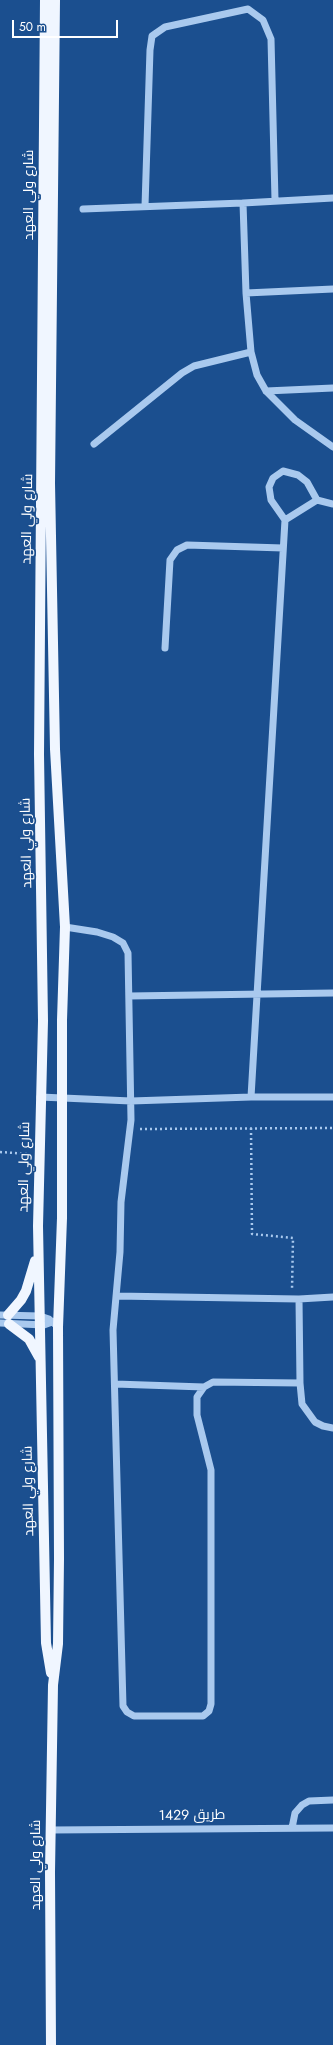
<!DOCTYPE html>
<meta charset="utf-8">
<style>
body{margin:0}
#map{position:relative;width:333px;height:2045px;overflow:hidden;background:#1b4f8f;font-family:Jost,sans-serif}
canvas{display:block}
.scale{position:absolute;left:12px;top:20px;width:106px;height:18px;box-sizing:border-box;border:2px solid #fff;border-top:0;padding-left:5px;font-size:12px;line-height:14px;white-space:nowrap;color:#fff;-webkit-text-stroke:3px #1b4f8f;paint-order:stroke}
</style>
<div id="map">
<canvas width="333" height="2045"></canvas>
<div class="scale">50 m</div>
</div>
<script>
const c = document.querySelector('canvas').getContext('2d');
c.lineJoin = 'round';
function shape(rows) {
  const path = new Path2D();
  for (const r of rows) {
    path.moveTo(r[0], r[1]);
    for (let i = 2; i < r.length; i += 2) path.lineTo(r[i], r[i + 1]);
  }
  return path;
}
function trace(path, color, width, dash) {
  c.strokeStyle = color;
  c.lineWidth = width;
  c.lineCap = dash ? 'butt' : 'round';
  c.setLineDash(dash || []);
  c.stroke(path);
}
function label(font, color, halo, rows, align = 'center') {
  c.font = font + ' Jost,Cairo,sans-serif';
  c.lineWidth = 3.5;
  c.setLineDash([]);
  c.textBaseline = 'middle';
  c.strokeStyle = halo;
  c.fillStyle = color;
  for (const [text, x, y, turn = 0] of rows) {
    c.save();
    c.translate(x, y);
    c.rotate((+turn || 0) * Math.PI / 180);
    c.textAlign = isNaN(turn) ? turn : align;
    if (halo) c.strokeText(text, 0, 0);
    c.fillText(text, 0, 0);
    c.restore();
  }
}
const path = shape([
 [251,1128,252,1234,293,1238,292,1290],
 [140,1129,333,1128],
 [0,1152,29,1154]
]);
const minor = shape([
 [333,198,243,203,246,293,251,352,257,375,266,391,295,420,333,447],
 [145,206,150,50,152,36,165,27,248,9,263,20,271,39,275,200],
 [83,209,243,203],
 [246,293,333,289],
 [266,391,333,388],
 [94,444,182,373,194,366,251,352],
 [285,520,317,500],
 [165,648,170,560,177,550,187,545,283,548],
 [65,927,97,932,113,937,123,943,128,953,131,1120,121,1202,120,1252,113,1330,123,1706,127,1712,134,1716,203,1716,209,1711,211,1704,211,1470,197,1415,197,1397,204,1387,213,1382,300,1383],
 [129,996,333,993],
 [40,1097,131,1101,251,1097,333,1097],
 [251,1097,285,520,271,500,269,487,273,478,283,471,298,475,307,482,317,500,333,504],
 [116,1296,299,1299,333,1297],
 [299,1299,300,1383,302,1404,315,1422,323,1426,333,1428],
 [0,1315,40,1316,49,1319,58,1327],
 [0,1323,44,1325,55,1321],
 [115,1384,204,1387],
 [292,1828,295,1813,302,1805,309,1801,333,1800],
 [51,1830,333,1828]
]);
const major = shape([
 [45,0,39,754,43,1021,38,1226,46,1643,51,1673],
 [8,1315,21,1300,26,1291,35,1261],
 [9,1324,29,1339,39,1357],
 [51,2045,50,1872,53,1685,58,1644,59,1559,58,1327,62,1218,62,1020,65,927,55,749,50,483,55,0]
]);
const streetNames = [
 ["شارع ولي العهد",30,195,-90],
 ["شارع ولي العهد",28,519,-89],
 ["شارع ولي العهد",27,843,-91],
 ["شارع ولي العهد",25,1167,-89],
 ["شارع ولي العهد",29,1491,-91],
 ["طريق 1429",192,1816,-1],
 ["شارع ولي العهد",37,1865,-90]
];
trace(path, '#a9c9ee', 2.5, [2, 3]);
trace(minor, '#a9c9ee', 7);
trace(major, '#f0f6ff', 10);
label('14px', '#fff', '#1b4f8f', streetNames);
</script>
